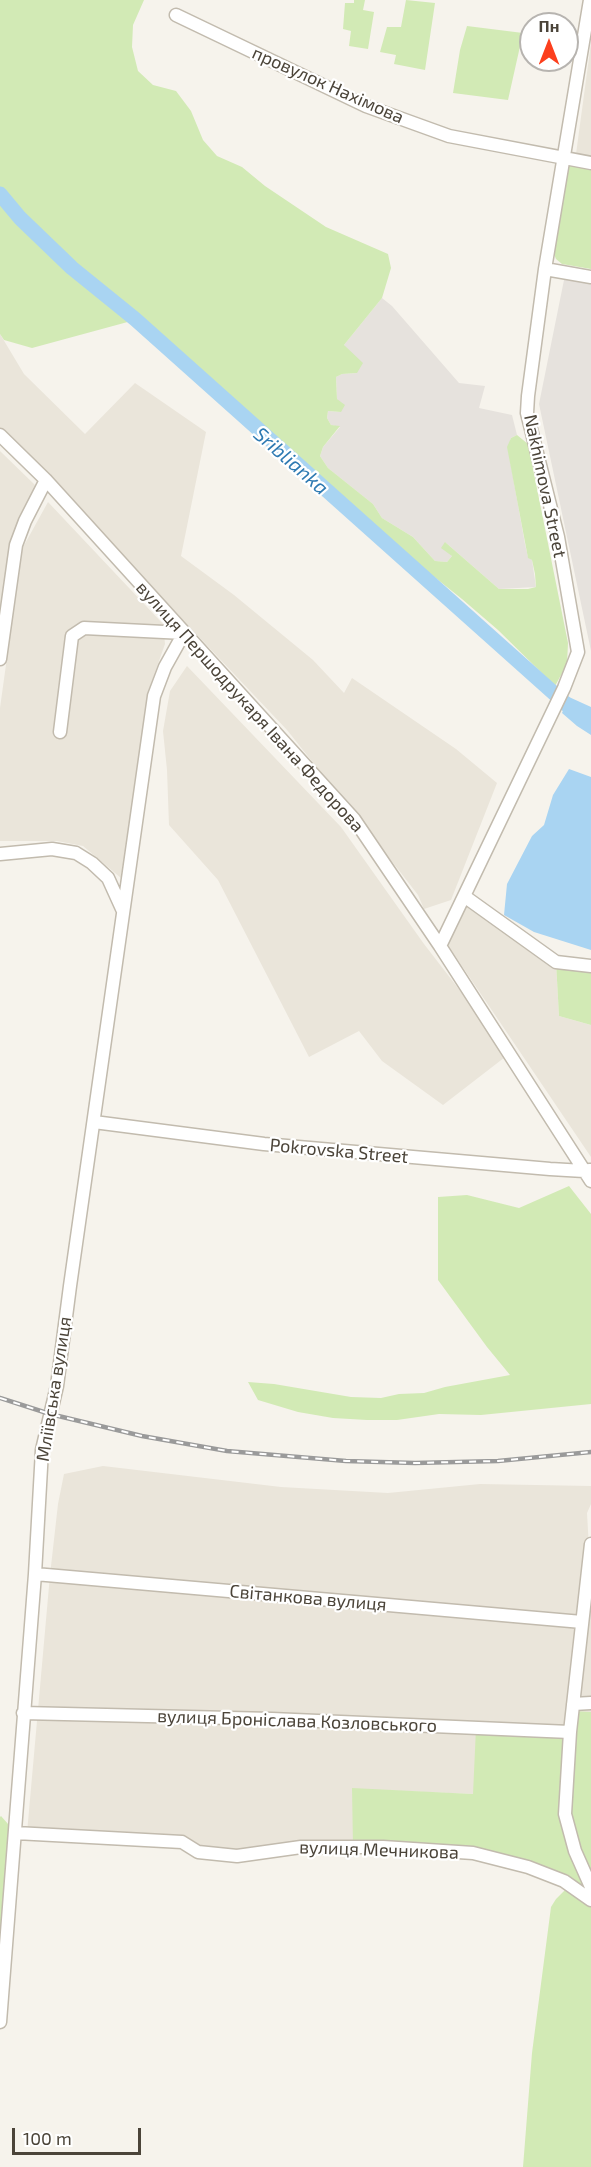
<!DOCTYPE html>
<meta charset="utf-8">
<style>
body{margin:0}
#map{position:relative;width:591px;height:2167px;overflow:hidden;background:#f6f3ec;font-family:"Exo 2",sans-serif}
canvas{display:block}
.north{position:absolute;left:519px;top:12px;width:60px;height:60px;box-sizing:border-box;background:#fff;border:2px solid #b7b4b0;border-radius:50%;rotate:0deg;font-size:16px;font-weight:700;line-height:24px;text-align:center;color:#4b4439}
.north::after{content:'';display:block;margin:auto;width:21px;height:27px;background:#fc3f1d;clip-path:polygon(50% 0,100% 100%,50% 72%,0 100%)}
.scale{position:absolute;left:12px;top:2128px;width:129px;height:27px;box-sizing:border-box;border:3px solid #4b4439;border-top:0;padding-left:8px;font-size:18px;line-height:21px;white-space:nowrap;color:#4b4439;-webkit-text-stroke:4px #fff;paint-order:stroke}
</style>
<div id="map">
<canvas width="591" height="2167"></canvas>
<div class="north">Пн</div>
<div class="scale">100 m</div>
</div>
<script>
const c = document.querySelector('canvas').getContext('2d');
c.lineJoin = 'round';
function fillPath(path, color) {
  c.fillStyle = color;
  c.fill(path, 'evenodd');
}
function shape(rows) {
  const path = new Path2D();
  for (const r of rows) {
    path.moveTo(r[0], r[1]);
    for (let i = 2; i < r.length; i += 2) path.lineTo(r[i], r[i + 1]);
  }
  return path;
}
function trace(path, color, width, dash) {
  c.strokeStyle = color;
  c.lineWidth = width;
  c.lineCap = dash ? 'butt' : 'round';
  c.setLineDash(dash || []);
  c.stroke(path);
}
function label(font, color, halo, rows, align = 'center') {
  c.font = font + ' "Exo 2",sans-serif';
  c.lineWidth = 4.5;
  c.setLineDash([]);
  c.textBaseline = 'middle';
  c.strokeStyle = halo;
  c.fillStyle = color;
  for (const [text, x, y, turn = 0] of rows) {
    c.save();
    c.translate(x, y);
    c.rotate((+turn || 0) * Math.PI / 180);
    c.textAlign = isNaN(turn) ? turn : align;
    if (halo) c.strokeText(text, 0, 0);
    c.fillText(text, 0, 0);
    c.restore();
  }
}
const residential = shape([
 [591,43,591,157,576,154],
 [0,334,24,374,85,434,135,383,206,432,181,556,234,595,313,660,344,693,352,678,456,749,497,783,451,900,424,909,418,895,401,873,287,730,43,472,0,429],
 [0,451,35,485,10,542,0,610],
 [48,502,163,624,165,644,148,692,121,878,83,846,57,841,0,841,0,708,22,549],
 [187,666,341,827,424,944,509,1054,443,1105,382,1061,359,1031,309,1057,218,880,169,825,167,770,163,731,170,691],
 [464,896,556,962,559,1016,591,1025,591,1157,443,938],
 [103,1466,281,1487,388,1493,480,1484,591,1486,591,1504,587,1513,589,1548,591,1544,591,1712,573,1712,570,1732,473,1794,353,1789,353,1847,237,1856,182,1842,27,1833,50,1575,58,1504,64,1474]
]);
const industrial = shape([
 [565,275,591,280,591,651,539,404],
 [382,298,392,306,459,383,485,386,479,408,512,415,517,435,511,438,508,449,525,544,528,557,532,560,536,587,499,589,445,542,452,556,447,562,435,561,413,537,382,518,373,504,328,468,320,456,323,447,340,427,331,425,327,418,328,411,341,412,337,399,336,377,342,374,357,373,344,345]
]);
const green = shape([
 [0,0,144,0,133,25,132,47,138,71,153,85,176,91,191,111,203,140,217,156,242,167,265,186,326,227,388,254,391,268,382,298,344,345,363,363,357,373,342,374,336,377,337,399,345,405,341,412,328,411,327,418,331,425,340,426,323,447,320,456,328,468,373,504,382,518,413,537,435,561,447,562,452,556,441,548,445,542,499,589,528,589,536,587,535,574,532,560,528,558,507,447,511,438,517,435,528,444,568,643,567,664,555,686,498,630,462,599,398,548,285,450,251,424,135,320,32,348,4,340,0,334],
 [354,0,365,0,363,10,374,12,368,49,349,46,351,31,343,29,345,3,354,3],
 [406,0,435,3,425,70,394,64,396,55,380,52,387,27,401,27],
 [467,26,523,33,508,100,453,93,460,50],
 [567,163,591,167,591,269,562,264,556,259,552,249],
 [556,962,591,966,591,1025,559,1016],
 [569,1186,591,1214,591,1404,481,1415,439,1414,397,1420,367,1420,333,1418,298,1412,258,1400,248,1382,274,1384,351,1397,381,1398,399,1394,424,1393,445,1387,510,1375,487,1347,438,1280,438,1197,467,1195,519,1208],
 [572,1711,591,1712,591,1900,564,1881,473,1853,353,1847,352,1788,473,1794,476,1728,570,1732],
 [1,1816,16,1833,0,2022,0,1817],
 [565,1890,570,1890,591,1906,591,2167,523,2167,532,2053,551,1907,556,1899]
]);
const water = shape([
 [569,697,591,707,591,735,577,726,562,713],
 [569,769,591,777,591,950,534,932,504,915,507,884,532,836,544,825,553,795]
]);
const river = shape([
 [0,194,20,218,72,268,135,319,566,704,578,714,591,718]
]);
const minor = shape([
 [176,15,366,106,449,136,591,163],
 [545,269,591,277],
 [0,435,46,480,354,819,440,946,591,1181],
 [0,659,16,545,25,521,46,480],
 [60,732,72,636,84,628,184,633],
 [0,854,52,849,76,853,92,863,108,878,123,911],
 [464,896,556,962,591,966],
 [440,946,564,688,578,652,558,537,527,413,528,396,545,269,590,0],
 [94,1122,264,1144,550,1169,584,1171,590,1170],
 [591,1544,570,1732,565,1814,575,1851,591,1887],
 [35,1574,582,1622],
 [573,1704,591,1703],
 [23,1713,272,1719,570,1732],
 [16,1833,182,1842,198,1852,237,1856,301,1847,383,1847,473,1853,528,1867,564,1881,591,1900],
 [0,2022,35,1574,42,1450,57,1386,70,1286,154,696,165,667,184,633]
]);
const rail = shape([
 [0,1398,50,1414,142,1436,227,1451,346,1461,415,1463,498,1461,591,1452]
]);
const streetNames = [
 ["провулок Нахімова",328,85,24],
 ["Nakhimova Street",545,486,78],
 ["вулиця Першодрукаря Івана Федорова",250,707,48],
 ["Pokrovska Street",339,1151,5],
 ["Мліївська вулиця",54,1389,-81],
 ["Світанкова вулиця",308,1598,5],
 ["вулиця Броніслава Козловського",297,1721,2],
 ["вулиця Мечникова",379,1850,2]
];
const waterNames = [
 ["Sriblianka",291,461,41]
];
fillPath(residential, '#eae5da');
fillPath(industrial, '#e6e2dd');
fillPath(green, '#d2eab5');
fillPath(water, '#a9d4f2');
trace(river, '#a9d4f2', 15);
trace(minor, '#c2bbae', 15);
trace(minor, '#fff', 12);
trace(rail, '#9a9a9a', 4.5);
trace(rail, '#fff', 2, [7]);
label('18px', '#4b4439', '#fff', streetNames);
label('italic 20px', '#2e7ab2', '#fff', waterNames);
</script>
